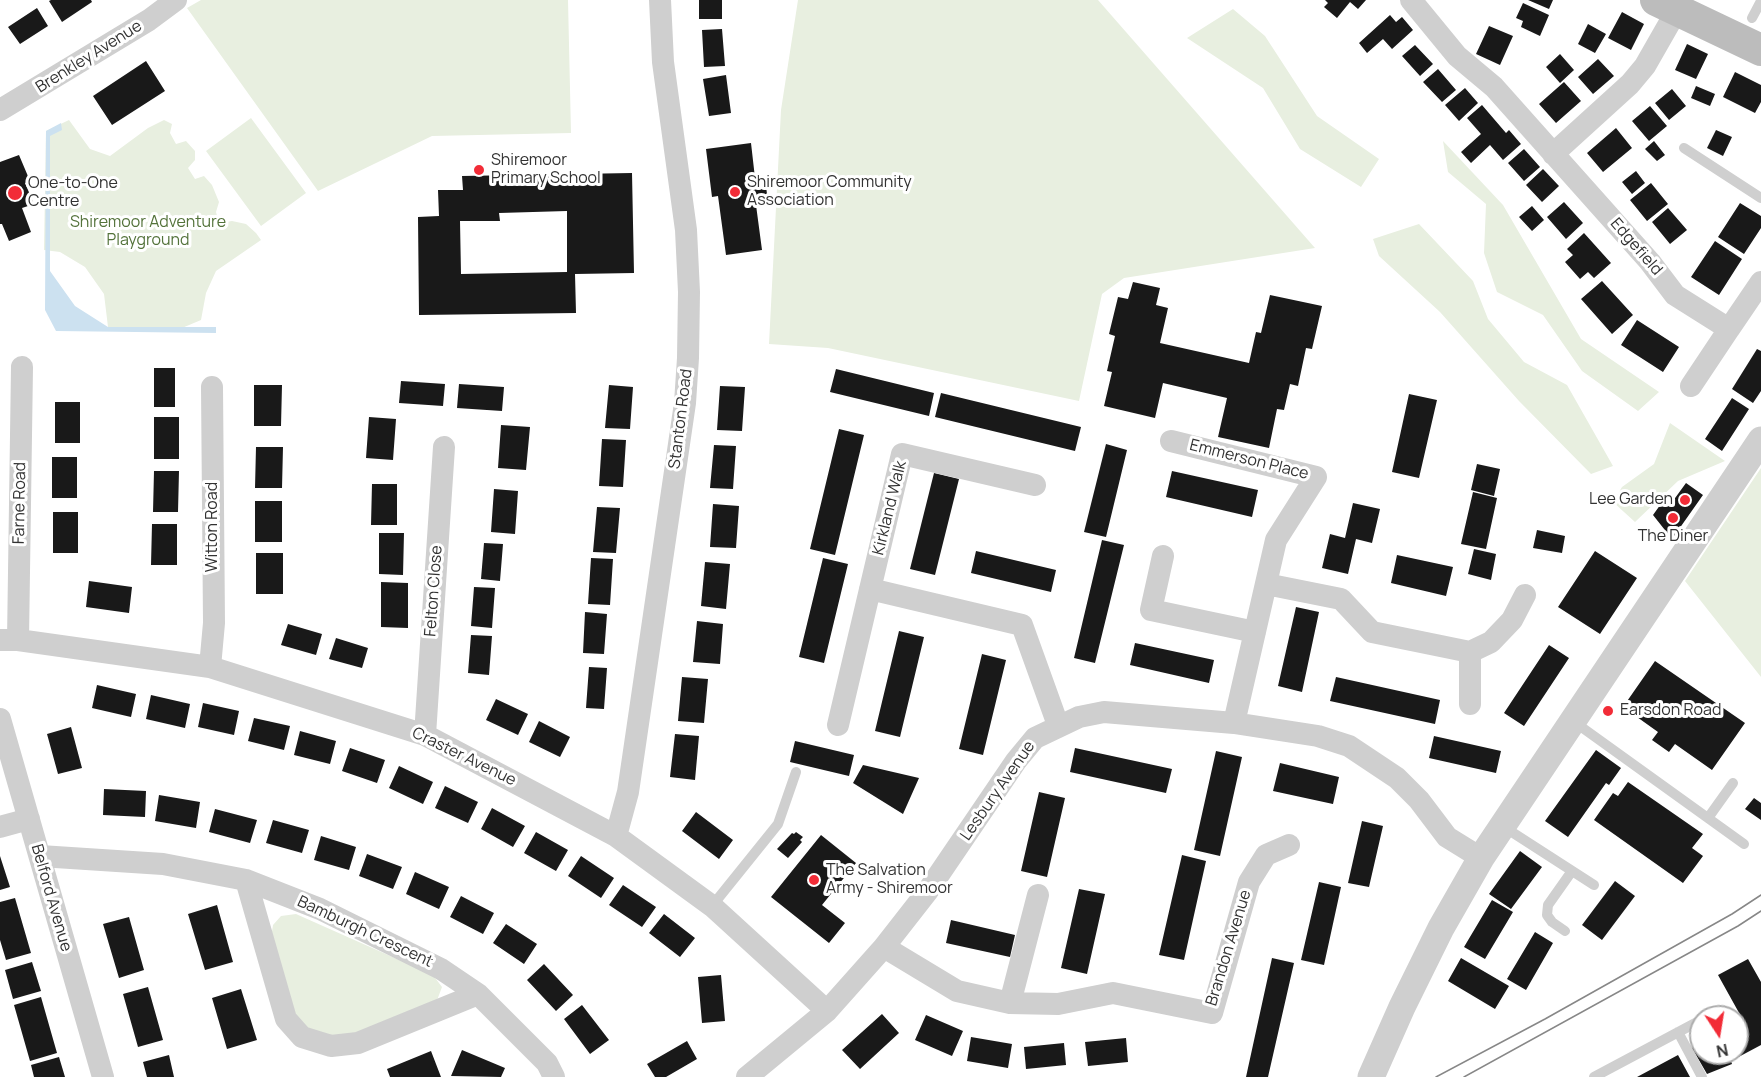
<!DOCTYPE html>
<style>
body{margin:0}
#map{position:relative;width:1761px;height:1077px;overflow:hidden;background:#fff;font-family:Manrope,sans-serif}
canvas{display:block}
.north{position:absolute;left:1689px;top:1005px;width:60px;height:60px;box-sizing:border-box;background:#fff;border:2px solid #adadad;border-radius:50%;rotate:168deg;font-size:16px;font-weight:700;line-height:24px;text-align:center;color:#323232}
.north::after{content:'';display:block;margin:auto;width:21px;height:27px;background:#f22c37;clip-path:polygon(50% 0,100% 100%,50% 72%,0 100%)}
</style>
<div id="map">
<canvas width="1761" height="1077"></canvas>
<div class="north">N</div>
</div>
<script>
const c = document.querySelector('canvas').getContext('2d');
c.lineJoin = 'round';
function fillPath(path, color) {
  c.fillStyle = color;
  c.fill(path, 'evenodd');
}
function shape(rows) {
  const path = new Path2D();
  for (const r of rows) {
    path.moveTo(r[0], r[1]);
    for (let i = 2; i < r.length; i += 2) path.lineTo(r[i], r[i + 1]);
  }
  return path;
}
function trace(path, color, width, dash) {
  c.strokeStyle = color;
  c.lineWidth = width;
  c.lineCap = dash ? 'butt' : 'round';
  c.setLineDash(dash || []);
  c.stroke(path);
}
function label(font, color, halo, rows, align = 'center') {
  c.font = font + ' Manrope,sans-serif';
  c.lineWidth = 6;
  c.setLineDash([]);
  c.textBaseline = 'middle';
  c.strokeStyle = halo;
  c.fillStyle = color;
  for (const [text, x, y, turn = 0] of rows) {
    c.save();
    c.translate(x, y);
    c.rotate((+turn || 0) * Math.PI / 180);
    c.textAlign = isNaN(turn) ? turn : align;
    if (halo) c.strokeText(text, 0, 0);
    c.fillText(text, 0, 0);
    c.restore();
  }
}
const green = shape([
 [201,0,568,0,571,133,432,136,318,191,187,8],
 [798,0,1098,0,1315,248,1124,278,1102,294,1079,401,828,348,769,344,781,110],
 [1233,9,1265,36,1317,116,1379,159,1361,187,1300,149,1263,88,1187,38],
 [251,118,306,193,261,226,206,151],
 [69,120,90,149,110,156,148,128,164,120,172,124,170,133,176,144,186,141,195,151,195,160,188,168,195,179,204,176,212,185,219,202,216,212,219,223,232,221,246,224,256,233,261,240,216,271,206,293,201,320,182,328,108,327,104,294,85,267,60,252,44,250,46,131],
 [1443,141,1503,205,1581,339,1659,392,1638,411,1582,371,1543,315,1497,292,1484,253,1486,204,1448,172],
 [1419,224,1473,281,1488,319,1524,362,1567,385,1613,466,1591,474,1519,401,1440,312,1379,256,1373,239],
 [1670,423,1725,461,1678,481,1635,522,1613,502,1622,487,1654,464],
 [1761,468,1761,677,1685,581],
 [296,914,433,975,442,987,436,1003,353,1037,329,1038,307,1029,293,1013,271,938,273,925,281,916]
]);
const water = shape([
 [61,123,62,130,50,136,50,271,75,306,108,327,216,327,216,333,56,331,45,310,46,131]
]);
const building = shape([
 [51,0,91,0,92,2,62,22,49,1],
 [699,0,722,0,722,19,699,19],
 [1325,0,1366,0,1358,9,1350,2,1337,18,1324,7,1328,3],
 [1528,0,1553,0,1549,9],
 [1523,3,1549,15,1540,36,1521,27,1523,21,1516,18],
 [37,8,48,26,20,44,8,27],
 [1622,12,1644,24,1631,50,1608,38],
 [1390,15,1396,22,1402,17,1413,30,1392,49,1383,39,1367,53,1359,43],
 [1588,24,1606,34,1595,53,1578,44],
 [1489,26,1513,36,1500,65,1476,54],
 [722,29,725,66,704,67,702,30],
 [1687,44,1708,54,1696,79,1675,70],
 [1415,45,1433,64,1420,76,1402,56],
 [1560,54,1574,70,1560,83,1546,67],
 [1598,59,1614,76,1593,94,1578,77],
 [146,61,165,91,112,125,93,96],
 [1438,69,1456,90,1442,102,1423,82],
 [1735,72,1761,85,1761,102,1755,113,1723,97],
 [726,75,731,113,709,116,703,79],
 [1564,82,1581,101,1556,123,1539,104],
 [1696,86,1715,94,1710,106,1691,98],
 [1465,88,1478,103,1459,121,1445,105],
 [1672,89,1686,106,1669,120,1655,103],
 [1482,105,1506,133,1509,130,1521,144,1503,160,1490,145,1471,163,1461,152,1481,134,1467,118],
 [1650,106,1667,126,1649,141,1632,121],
 [1616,128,1632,148,1603,172,1587,153],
 [1716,130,1732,137,1723,156,1707,148],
 [1654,141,1665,155,1657,161,1645,149],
 [751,143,755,178,765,177,768,203,756,205,762,250,726,255,718,196,712,197,706,149],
 [1524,149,1540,167,1524,181,1508,163],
 [19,155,30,181,25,183,34,204,22,208,31,232,9,241,2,224,0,224,0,162],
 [1543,169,1559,186,1542,202,1526,185],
 [1636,171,1645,183,1632,194,1622,182],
 [632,173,634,273,575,274,576,313,419,315,418,217,439,216,438,190,463,190,462,176],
 [567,211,567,272,461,274,460,221,500,221,499,213],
 [1651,183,1668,204,1647,221,1630,200],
 [1564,202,1583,223,1566,239,1547,217],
 [1740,203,1761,216,1761,228,1744,254,1718,237],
 [1532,206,1544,220,1532,231,1519,217],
 [1668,208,1687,230,1670,244,1652,222],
 [1584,233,1611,263,1594,278,1588,272,1580,279,1565,262,1573,255,1567,249],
 [1715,241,1742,259,1719,295,1691,277],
 [1602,281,1633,315,1612,334,1581,299],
 [1133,282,1160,288,1156,305,1168,308,1160,343,1249,363,1256,332,1261,333,1270,295,1322,306,1312,349,1306,348,1298,386,1290,384,1284,410,1277,409,1269,448,1218,437,1227,398,1163,383,1155,418,1104,406,1112,372,1107,371,1115,336,1109,334,1118,297,1128,299],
 [1637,320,1679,347,1663,372,1621,345],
 [1757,349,1761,351,1761,391,1753,403,1732,389],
 [154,368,175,368,175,407,154,407],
 [836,369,934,393,929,416,830,392],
 [401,381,445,384,443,406,399,403],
 [459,384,504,387,502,411,457,408],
 [254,385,282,385,281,426,254,426],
 [609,385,633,387,630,429,605,428],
 [720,386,745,387,742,431,717,430],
 [941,393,1081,427,1075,451,935,417],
 [1409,394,1437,400,1419,478,1392,472],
 [1732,398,1749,409,1722,451,1705,439],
 [55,402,80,402,80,443,55,443],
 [154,417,179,417,179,459,154,459],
 [369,417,396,419,393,460,366,458],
 [501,425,530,427,526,470,498,468],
 [839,429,864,435,835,555,810,549],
 [602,439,626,440,623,487,599,486],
 [1106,444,1127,450,1106,537,1084,532],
 [714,445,736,446,733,489,710,488],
 [256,447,283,447,282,488,255,488],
 [52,457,77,457,77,498,52,498],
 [1477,464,1500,469,1494,496,1471,490],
 [154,471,179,471,178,512,153,512],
 [1172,471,1258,490,1252,517,1166,497],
 [934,473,959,479,935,575,910,569],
 [1686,483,1703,495,1672,539,1653,515,1663,501,1670,505],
 [372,484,397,484,397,525,371,525],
 [494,489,518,491,515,534,491,532],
 [1473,492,1497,498,1486,549,1461,544],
 [255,501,282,501,282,542,255,542],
 [1353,503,1380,509,1372,543,1356,539,1348,574,1322,568,1330,534,1345,538],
 [713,504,739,506,736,548,710,547],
 [597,507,620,508,616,553,593,552],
 [53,512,78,512,78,553,53,553],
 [152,524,177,524,177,565,151,565],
 [1537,530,1565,536,1562,553,1533,548],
 [379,533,404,533,403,575,379,574],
 [1102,540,1124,545,1095,663,1074,658],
 [484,543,503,544,500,581,481,579],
 [1474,549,1496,554,1491,580,1468,574],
 [976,551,1056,570,1051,592,971,573],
 [1595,551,1637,578,1600,634,1558,607],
 [256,553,283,553,283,594,256,594],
 [1397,555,1453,567,1446,596,1391,583],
 [591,558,613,559,610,605,588,604],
 [823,558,848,564,824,663,799,657],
 [705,562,730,564,726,609,701,606],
 [89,581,132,587,129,613,86,607],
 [381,582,408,583,408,628,381,627],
 [474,587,495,588,492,628,471,626],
 [1296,607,1319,612,1302,692,1278,686],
 [585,612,607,614,604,654,583,653],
 [697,621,723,624,720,664,693,662],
 [288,624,322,634,316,655,281,645],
 [899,631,924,637,900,737,875,731],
 [471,635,492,636,489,675,468,673],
 [336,638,368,648,362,668,329,659],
 [1135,643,1214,660,1209,683,1130,665],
 [1549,645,1569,658,1524,726,1504,713],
 [982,654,1006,660,983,755,959,749],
 [1655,661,1745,723,1712,770,1675,744,1669,752,1652,740,1658,732,1623,707],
 [589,667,607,668,604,709,586,708],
 [682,677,708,679,704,723,678,721],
 [1336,677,1440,700,1435,724,1330,701],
 [97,685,136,694,131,717,92,708],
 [151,695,190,704,185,728,146,719],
 [496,699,528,714,518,735,486,720],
 [203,703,239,711,234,735,198,727],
 [254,718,290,726,284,750,248,741],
 [539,721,570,737,560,757,529,742],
 [71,727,82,768,58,774,47,734],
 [300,731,336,741,330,764,294,755],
 [675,734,699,736,695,780,670,777],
 [1434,736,1501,751,1496,773,1429,758],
 [795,741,854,755,849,776,790,762],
 [350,748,385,760,377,783,342,771],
 [1075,748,1172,769,1166,793,1070,772],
 [1596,750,1621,768,1609,785,1606,783,1568,837,1545,821],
 [1216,751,1242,757,1220,856,1194,850],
 [1280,763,1339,777,1333,804,1273,791],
 [863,765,919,778,903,814,853,783],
 [399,766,433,782,423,804,389,788],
 [1628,782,1703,834,1692,848,1703,856,1683,883,1594,820,1613,793,1618,796],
 [445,786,478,802,468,823,435,808],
 [104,789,146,791,145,817,103,815],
 [1039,792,1065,798,1047,877,1021,871],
 [159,795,200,802,196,828,155,821],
 [1754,798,1761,803,1761,820,1745,809],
 [492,808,525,826,513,847,481,829],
 [215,809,257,820,250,843,209,832],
 [696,812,733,840,719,859,682,831],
 [273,820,309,830,302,853,266,843],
 [1362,821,1383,826,1369,887,1348,883],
 [536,832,568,850,556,871,524,853],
 [796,832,803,837,800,840,802,842,788,858,777,849,792,833,794,834],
 [821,835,856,863,822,905,845,923,829,943,771,897],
 [321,836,356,847,349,870,314,860],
 [1520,851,1542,867,1511,909,1489,894],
 [367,854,402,867,393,889,359,876],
 [1182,855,1206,861,1184,960,1159,955],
 [0,856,10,887,0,890],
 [581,856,614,878,601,898,568,876],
 [415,872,449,887,439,909,406,894],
 [1615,881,1635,896,1602,940,1582,925],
 [1319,882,1341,887,1324,965,1301,960],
 [623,885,656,907,642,927,609,905],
 [1079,889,1105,894,1087,974,1061,968],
 [461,896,494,913,483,934,450,917],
 [15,898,31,953,6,960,0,940,0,902],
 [1492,900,1513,912,1485,959,1464,947],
 [217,905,233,962,205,970,188,914],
 [664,914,695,938,680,957,649,933],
 [129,917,144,970,119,978,103,924],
 [951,920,1015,935,1010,957,946,943],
 [506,924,537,944,524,964,493,943],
 [1535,932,1553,943,1526,990,1507,979],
 [1272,958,1294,963,1268,1077,1246,1077],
 [1461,958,1509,986,1495,1009,1448,981],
 [1748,959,1761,982,1761,1045,1731,1061,1732,1064,1707,1074,1692,1048,1701,1043,1701,1053,1737,1053,1737,1023,1743,1020,1718,975],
 [32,962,41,991,13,999,5,970],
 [544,964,573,995,556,1011,527,980],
 [721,975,725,1021,702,1023,698,977],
 [148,987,163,1040,138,1047,123,994],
 [241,989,257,1040,227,1049,212,998],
 [41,997,57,1053,30,1061,14,1005],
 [582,1005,609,1040,590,1054,564,1019],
 [882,1014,899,1033,860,1069,842,1050],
 [926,1015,963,1031,952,1056,915,1040],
 [971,1037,1012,1044,1008,1068,967,1061],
 [1126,1038,1128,1062,1088,1066,1085,1042],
 [687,1041,697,1059,666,1077,655,1077,647,1064],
 [1064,1043,1066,1065,1026,1069,1024,1047],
 [462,1050,505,1068,501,1077,451,1076],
 [431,1051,441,1077,390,1077,387,1069],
 [169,1055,174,1077,147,1077,143,1062],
 [1678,1055,1690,1077,1637,1077],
 [59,1057,65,1077,34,1077,31,1065]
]);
const service = shape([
 [1752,18,1761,1],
 [1684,148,1761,198],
 [1573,721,1744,844],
 [1708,818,1733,783],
 [1504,827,1594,885],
 [712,906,778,824,796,772],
 [1565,931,1552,922,1547,915,1548,905,1572,871],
 [1678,1032,1702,1077],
 [1594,1077,1701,1020]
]);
const minor = shape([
 [1411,0,1457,56,1494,87,1650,262,1675,295,1729,329,1761,282],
 [0,110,149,20,176,0],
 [1553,154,1630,84,1645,66,1677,10],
 [1691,386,1729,329],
 [1171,441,1316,477,1276,540,1234,723],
 [1163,556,1151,610,1255,632],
 [1266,584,1341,599,1372,632,1470,652,1491,642,1512,620,1525,595],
 [870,589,1022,625,1058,725],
 [0,640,18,640,210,667,425,735,616,836,712,906,827,1011],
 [18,640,22,367],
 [210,667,214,623,212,387],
 [1470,704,1470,652],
 [0,719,103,1077],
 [838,725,902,454,1035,485],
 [425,735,444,447],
 [0,827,29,819],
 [616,836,628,792,685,403,688,358,689,292,686,230,663,62,660,0],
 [40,856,163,864,246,880,320,909,441,969,478,994,547,1063,554,1077],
 [246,880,286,1019,302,1037,331,1046,358,1043,478,994],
 [884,947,957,991,1010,1003,1058,1004,1113,993,1212,1013,1249,882,1266,855,1289,845],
 [1010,1003,1038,895],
 [747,1077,827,1011,884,947,927,892,1016,761,1035,738,1079,717,1104,712,1234,723,1318,736,1349,746,1397,778,1419,800,1447,837,1481,858]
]);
const tertiary = shape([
 [1371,1077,1402,1007,1441,928,1481,858,1761,440]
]);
const secondary = shape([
 [1656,0,1761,50]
]);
const tram = shape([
 [1436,1077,1545,1019,1732,914,1761,895],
 [1464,1077,1738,926,1761,911]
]);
const markers = [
 [479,170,6,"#f22c37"],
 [735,192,6,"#f22c37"],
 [15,193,8,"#f22c37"],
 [1685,500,6,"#f22c37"],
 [1673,518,6,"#f22c37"],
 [1608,711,6,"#f22c37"],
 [814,880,6,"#f22c37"]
];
const streetNames = [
 ["Brenkley Avenue",89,57,-32],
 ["Edgefield",1636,247,49],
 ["Stanton Road",681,419,-83],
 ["Emmerson Place",1249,460,14],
 ["Farne Road",20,503,-89],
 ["Kirkland Walk",890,508,-76],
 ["Witton Road",213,527,-90],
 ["Felton Close",434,591,-86],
 ["Craster Avenue",464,757,26],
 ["Lesbury Avenue",998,791,-55],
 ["Belford Avenue",51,898,74],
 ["Bamburgh Crescent",365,932,25],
 ["Brandon Avenue",1229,948,-73]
];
const poiNames = [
 ["Shiremoor",491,161],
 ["Primary School",491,179],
 ["Shiremoor Community",747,183],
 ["Association",747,201],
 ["One-to-One",28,184],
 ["Centre",28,202],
 ["Lee Garden",1673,500,"right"],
 ["The Diner",1673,537,"center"],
 ["Earsdon Road",1620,711],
 ["The Salvation",826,871],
 ["Army - Shiremoor",826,889]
];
const parkNames = [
 ["Shiremoor Adventure",148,223],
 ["Playground",148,241]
];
fillPath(green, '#e8efe0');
fillPath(water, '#cce1f0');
fillPath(building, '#191919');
trace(service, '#cfcfcf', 10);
trace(minor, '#cfcfcf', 22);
trace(tertiary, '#cfcfcf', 27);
trace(secondary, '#bcbcbc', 32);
trace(tram, '#878787', 1.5);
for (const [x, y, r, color] of markers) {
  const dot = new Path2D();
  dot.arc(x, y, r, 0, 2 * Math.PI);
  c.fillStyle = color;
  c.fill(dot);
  trace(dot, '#fff', 2);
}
label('16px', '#323232', '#fff', streetNames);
label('16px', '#323232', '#fff', poiNames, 'left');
label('16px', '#54733b', '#fff', parkNames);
</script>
